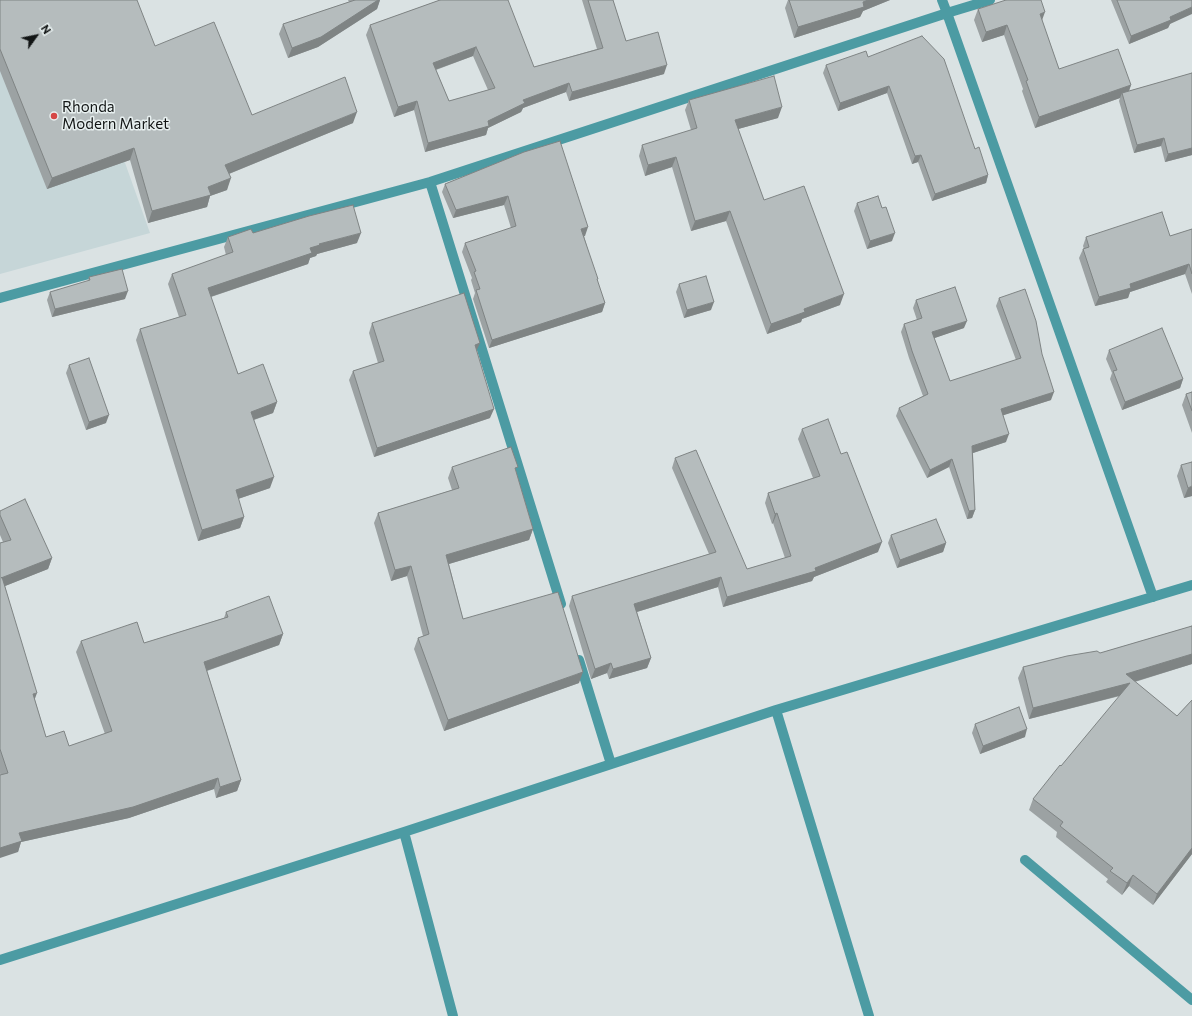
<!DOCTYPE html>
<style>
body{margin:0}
#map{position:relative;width:1192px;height:1016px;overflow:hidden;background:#dae2e3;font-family:Commissioner,sans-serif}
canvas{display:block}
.north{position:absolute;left:16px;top:16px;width:40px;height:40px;-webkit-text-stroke:3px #e8f0f0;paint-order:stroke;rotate:57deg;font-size:11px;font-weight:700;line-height:16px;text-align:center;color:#121515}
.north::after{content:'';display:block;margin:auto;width:14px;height:18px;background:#121515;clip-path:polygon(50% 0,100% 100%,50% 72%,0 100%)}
</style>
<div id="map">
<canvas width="1192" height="1016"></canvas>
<div class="north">N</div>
</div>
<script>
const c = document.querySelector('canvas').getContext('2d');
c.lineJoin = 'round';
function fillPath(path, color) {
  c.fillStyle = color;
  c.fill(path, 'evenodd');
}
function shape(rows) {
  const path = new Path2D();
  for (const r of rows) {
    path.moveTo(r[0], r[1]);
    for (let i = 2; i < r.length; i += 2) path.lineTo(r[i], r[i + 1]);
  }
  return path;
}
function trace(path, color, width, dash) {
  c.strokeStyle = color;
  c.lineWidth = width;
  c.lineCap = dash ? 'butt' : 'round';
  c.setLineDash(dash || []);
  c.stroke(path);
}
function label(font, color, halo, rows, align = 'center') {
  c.font = font + ' Commissioner,sans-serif';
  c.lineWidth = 3;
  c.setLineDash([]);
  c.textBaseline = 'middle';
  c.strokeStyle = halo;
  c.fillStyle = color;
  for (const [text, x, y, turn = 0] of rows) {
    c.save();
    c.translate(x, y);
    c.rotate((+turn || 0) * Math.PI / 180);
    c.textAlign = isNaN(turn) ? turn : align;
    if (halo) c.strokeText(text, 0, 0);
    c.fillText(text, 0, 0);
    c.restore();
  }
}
const built = shape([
 [0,0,67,0,150,233,0,274]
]);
const minor = shape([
 [942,0,947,13,990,0],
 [430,182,561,604],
 [0,298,430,182,947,13,1153,597],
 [579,660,611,764],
 [776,710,869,1016],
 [404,832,453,1016],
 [1025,860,1192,1000],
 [0,960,404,832,776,710,1192,585]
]);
const wall = shape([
 [0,0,155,46,252,115,353,123,229,174,227,190,210,196,207,207,148,223,130,160,47,189,0,71],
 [348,0,380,0,377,9,318,47,288,58,279,34,283,24,349,2],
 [440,0,534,67,597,49,582,0,613,0,626,41,664,74,569,101,566,92,523,108,521,112,488,128,486,135,425,152,414,110,394,117,366,35,370,25],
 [473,56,488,90,449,101,436,70],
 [788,0,890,0,863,11,860,17,794,38,785,8],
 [1111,0,1192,0,1170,24,1168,28,1129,44],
 [978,9,1042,20,1059,69,1131,85,1129,91,1192,73,1192,155,1165,162,1161,146,1134,153,1119,101,1120,98,1035,128,1022,91,1023,89,1004,35,982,42,974,20],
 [868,57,975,149,988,175,986,183,932,201,918,162,912,164,887,93,838,111,823,73,826,65],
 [689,100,778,118,738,129,764,200,840,305,802,319,801,322,767,334,726,221,691,231,672,167,645,176,639,156,642,145,691,130,685,110],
 [524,152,585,236,584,236,597,281,605,303,602,312,489,348,473,299,475,293,471,280,472,278,462,252,465,243,511,228,504,205,453,218,442,192,445,184],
 [857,203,892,241,867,249,854,211],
 [1192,229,1192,294,1185,274,1130,292,1128,298,1095,306,1079,258,1083,249,1084,249,1083,246,1086,237,1170,236],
 [253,233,357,243,317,254,316,256,310,258,308,264,211,297,238,374,277,402,273,413,254,420,270,488,238,499,244,517,240,528,198,541,136,340,140,329,179,317,168,284,172,274,226,255,224,247,228,237],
 [89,277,125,299,52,317,47,300,50,292,88,281],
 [679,284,711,310,684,318,676,292],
 [999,298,1051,400,1003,415,1006,442,973,453,975,510,972,518,967,519,949,467,927,478,896,416,899,408,923,396,909,358,901,332,904,324,917,320,913,308,916,300,964,328,934,338,950,381,1016,360,996,306],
 [372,323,477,351,490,418,374,457,349,380,353,371,378,363,369,333],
 [1109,350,1183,379,1180,388,1122,410,1110,379,1112,373,1106,359],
 [69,365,106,423,86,430,66,373],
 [1192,392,1192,433,1182,405,1186,394],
 [802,429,878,552,814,577,812,581,723,607,718,587,637,612,651,658,647,668,609,679,607,673,591,679,569,606,572,596,709,554,672,468,675,458,747,569,785,558,773,523,772,524,765,503,768,493,813,478,798,439],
 [1181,465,1192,496,1184,498,1177,476],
 [452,467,516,472,533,529,529,540,449,564,463,619,579,683,444,731,414,649,418,638,423,636,407,576,391,581,374,523,378,513,452,490,448,478],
 [0,511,52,558,48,569,5,586,35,700,46,737,69,746,105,734,76,652,81,641,144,643,224,618,226,612,283,634,279,645,207,671,241,780,237,791,216,798,214,789,129,818,21,842,18,852,0,773,0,543,3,542,0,535],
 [891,535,946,543,943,552,897,568,888,543],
 [1192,626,1192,664,1135,682,1177,716,1192,700,1192,854,1153,905,1129,886,1122,895,1106,882,1108,879,1056,837,1057,832,1029,810,1033,799,1120,696,1029,719,1018,678,1023,667,1100,653],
 [975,724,1025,737,980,754,972,733]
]);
const shadedWall = shape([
 [378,0,380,0,377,9,318,47,288,58,292,48],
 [868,0,890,0,863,11,860,17,794,38,798,27],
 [1192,7,1192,14,1170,24,1168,28,1129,44,1131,36,1170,17],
 [1045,12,1041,23,1040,14],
 [1007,25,1004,35,982,42,986,32],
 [476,47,473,56,429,72,433,63],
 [667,65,664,74,569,101,572,92],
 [569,83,566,92,523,108,521,112,488,128,486,135,425,152,428,143,523,100],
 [1131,85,1127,96,1122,93,1120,98,1035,128,1039,117],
 [889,86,887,93,838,111,840,103],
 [417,101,414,110,394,117,398,107],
 [782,107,778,118,731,131,735,120],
 [357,112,353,123,221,177,225,165],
 [1164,138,1161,146,1134,153,1137,145],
 [134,148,130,160,47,189,52,178],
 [1192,148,1192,155,1165,162,1168,154],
 [921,155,918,162,912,164,915,156],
 [676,157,672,167,645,176,648,165],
 [988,175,986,183,932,201,935,194],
 [231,178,227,190,210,196,207,207,148,223,152,211,208,187],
 [508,196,504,205,453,218,456,210],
 [730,211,726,221,691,231,695,221],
 [588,227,585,236,578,238,581,229],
 [361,233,357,243,317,254,316,256,310,258,308,264,204,299,208,288,310,248,319,244],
 [895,233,892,241,867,249,870,241],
 [1189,264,1185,274,1130,292,1128,298,1095,306,1099,297,1130,284],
 [128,291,125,299,52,317,55,309],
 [844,294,840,305,802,319,801,322,767,334,771,324,804,309],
 [714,302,711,310,684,318,687,310],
 [605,303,602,312,489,348,492,340],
 [967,321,964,328,929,340,932,332],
 [480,343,476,352,475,345],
 [1183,379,1180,388,1122,410,1125,402],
 [1054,392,1051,400,998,417,1001,409],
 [277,402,273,413,247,422,251,412],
 [494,409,490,418,374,457,377,448],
 [109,415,106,423,86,430,89,422],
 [1009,434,1006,442,970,454,972,446],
 [952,459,949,467,927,478,930,470],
 [274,477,270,488,232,501,236,490],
 [1192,486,1192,496,1184,498,1188,488],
 [975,510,972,518,967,519,969,511],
 [777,513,773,523,772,524,775,514],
 [244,517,240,528,198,541,202,530],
 [533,529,529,540,442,566,446,555],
 [882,542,878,552,814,577,812,581,723,607,727,597,815,568],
 [946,543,943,552,897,568,900,560],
 [52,558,48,569,0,588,1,578],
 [411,566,407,576,391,581,395,570],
 [721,577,718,587,630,614,634,604],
 [283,634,279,645,200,673,204,662],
 [1192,654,1192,664,1130,683,1126,694,1029,719,1033,708,1126,674],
 [651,658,647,668,609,679,613,669],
 [611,663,607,673,591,679,595,669],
 [583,672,579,683,444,731,448,720],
 [37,693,33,704,33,694],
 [1027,729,1025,737,980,754,983,746],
 [218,778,214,789,129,818,21,842,18,852,0,858,0,848,19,833],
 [241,780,237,791,216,798,220,787],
 [1192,848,1192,854,1153,905,1157,894],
 [1133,875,1129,886,1122,895,1127,883]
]);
const building = shape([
 [0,0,137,0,155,46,214,22,252,115,345,77,357,112,225,165,231,178,208,187,211,195,152,211,134,148,52,178,0,49,0,0],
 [355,0,378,0,321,37,292,48,283,24,355,0],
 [440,0,508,0,534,67,603,48,588,0,613,0,626,41,658,32,667,65,572,92,569,83,523,100,525,103,488,121,489,126,428,143,417,101,398,107,370,25,440,0],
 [476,47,495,88,449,101,433,63,476,47],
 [789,0,868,0,863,2,864,7,798,27,789,0],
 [1006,0,1041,0,1045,12,1040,14,1059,69,1118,49,1131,85,1039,117,1026,81,1028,80,1007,25,986,32,978,9,1006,0],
 [1117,0,1192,0,1192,7,1170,17,1171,20,1131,36,1117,0],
 [922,36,944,59,975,149,979,147,988,175,935,194,921,155,915,156,889,86,840,103,826,65,866,51,868,57,922,36],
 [1192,73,1192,148,1168,154,1164,138,1137,145,1122,93,1192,73],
 [774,76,782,107,735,120,764,200,804,186,844,294,804,309,805,312,771,324,730,211,695,221,676,157,648,165,642,145,697,128,689,100,774,76],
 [560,141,588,227,581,229,598,279,597,279,605,303,492,340,476,290,480,289,474,272,476,271,465,243,516,226,508,196,456,210,445,184,524,152,560,141],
 [878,196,882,208,886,207,895,233,870,241,857,203,878,196],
 [353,205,361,233,319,244,320,245,310,248,312,253,208,288,238,374,263,364,277,402,251,412,274,477,236,490,244,517,202,530,140,329,186,315,172,274,233,252,228,237,251,229,253,233,309,216,353,205],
 [1162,212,1170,236,1192,229,1192,274,1189,264,1130,284,1131,288,1099,297,1083,249,1089,247,1086,237,1162,212],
 [122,269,128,291,55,309,50,292,90,280,89,277,122,269],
 [706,276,714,302,687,310,679,284,706,276],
 [955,287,967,321,932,332,950,381,1021,358,999,298,1025,289,1036,321,1042,354,1054,392,1001,409,1009,434,972,446,975,510,969,511,952,459,930,470,899,408,928,394,912,351,904,324,922,318,916,300,955,287],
 [464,293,480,343,475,345,494,409,377,448,353,371,384,361,372,323,464,293],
 [1162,328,1183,379,1125,402,1113,371,1117,370,1109,350,1162,328],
 [89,358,109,415,89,422,69,365,89,358],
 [1192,392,1192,411,1186,394,1192,392],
 [828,419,841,454,847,452,882,542,815,568,816,571,727,597,721,577,634,604,651,658,613,669,611,663,595,669,572,596,716,552,675,458,696,450,747,569,791,556,777,513,775,514,768,493,820,476,802,429,828,419],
 [511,447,518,467,515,468,533,529,446,555,463,619,558,592,583,672,448,720,418,638,429,634,411,566,395,570,378,513,459,488,452,467,511,447],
 [1192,462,1192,486,1188,488,1181,465,1192,462],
 [25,499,52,558,1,578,2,577,37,693,33,694,46,737,64,731,69,746,112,731,81,641,137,622,144,643,228,617,226,612,269,596,283,634,204,662,241,780,220,787,218,778,133,807,19,833,22,841,0,848,0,775,8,773,0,749,0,543,11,540,0,515,0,511,25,499],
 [936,519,946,543,900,560,891,535,936,519],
 [1192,626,1192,654,1126,674,1177,716,1192,700,1192,848,1157,894,1133,875,1127,883,1110,871,1113,868,1060,826,1063,822,1033,799,1060,765,1061,766,1130,683,1033,708,1023,667,1067,656,1097,651,1100,653,1192,626],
 [1019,707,1027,729,983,746,975,724,1019,707]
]);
const markers = [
 [54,116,4,"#d64746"]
];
const poiNames = [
 ["Rhonda",62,107],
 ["Modern Market",62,124]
];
fillPath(built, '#c6d6d8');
trace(minor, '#4c9ba3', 10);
fillPath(wall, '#9ca2a3');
fillPath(shadedWall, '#7f8484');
fillPath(building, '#b5bcbd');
trace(building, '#7f8484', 1);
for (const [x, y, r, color] of markers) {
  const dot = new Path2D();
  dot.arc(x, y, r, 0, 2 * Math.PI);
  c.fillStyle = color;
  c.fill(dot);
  trace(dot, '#e8f0f0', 1.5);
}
label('15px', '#121515', '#e8f0f0', poiNames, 'left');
</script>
